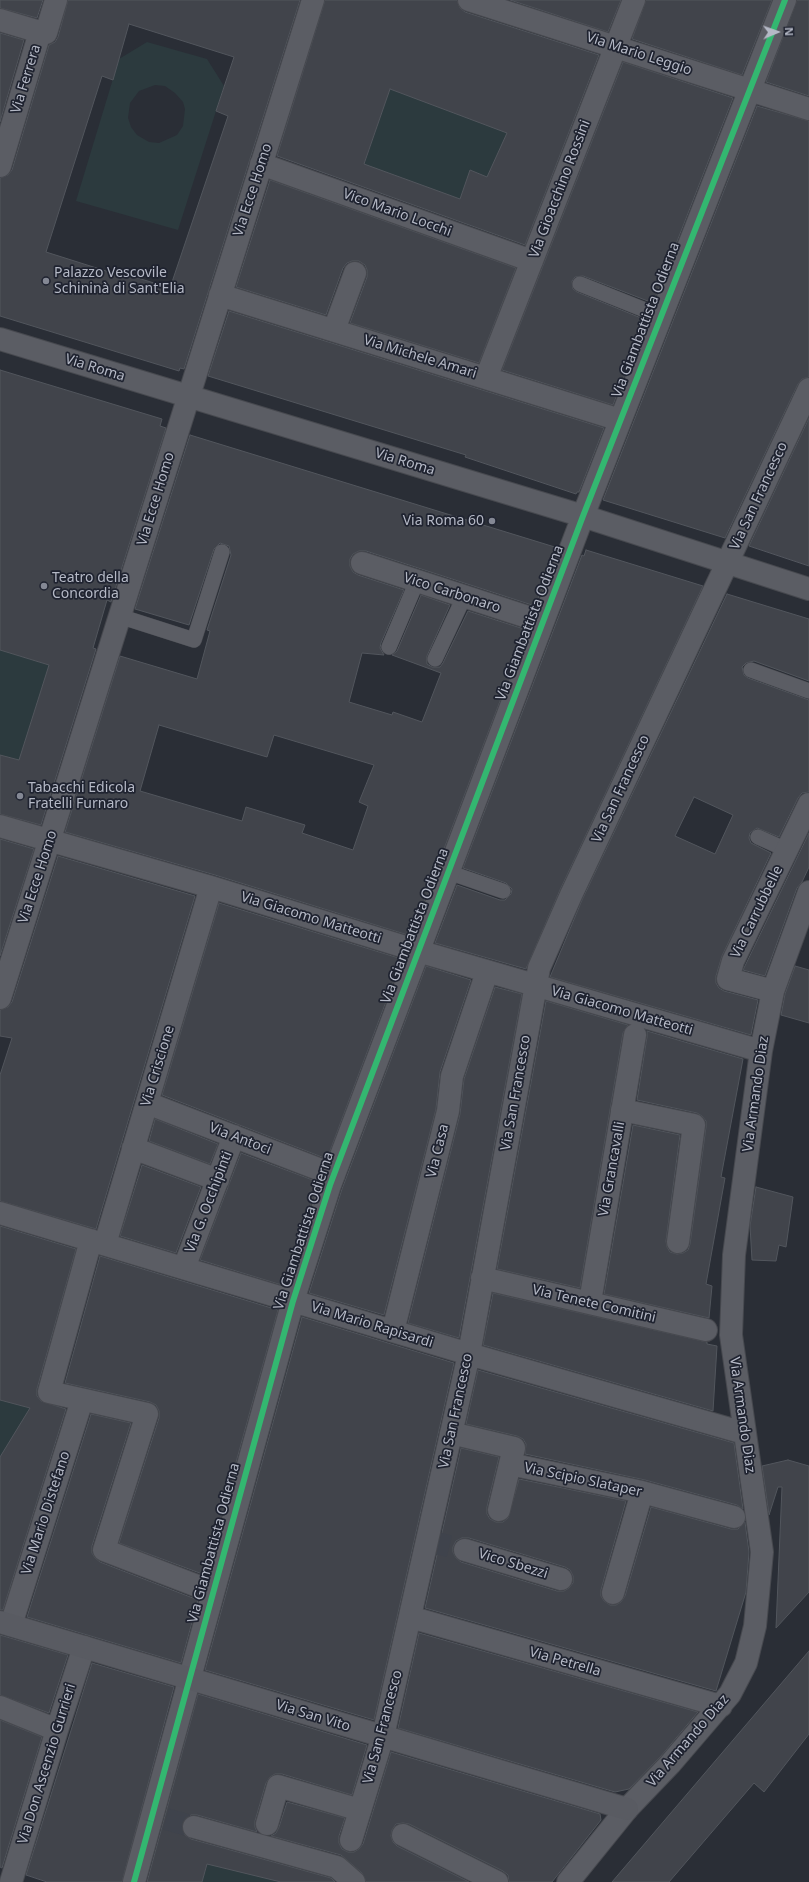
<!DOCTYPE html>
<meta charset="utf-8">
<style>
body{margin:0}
#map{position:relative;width:809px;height:1882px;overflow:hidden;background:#2a2e36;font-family:"Noto Sans",sans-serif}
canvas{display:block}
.north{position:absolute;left:757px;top:12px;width:40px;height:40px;-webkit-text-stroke:3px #1f2330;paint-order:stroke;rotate:88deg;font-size:11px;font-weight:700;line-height:16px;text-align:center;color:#b5b9c6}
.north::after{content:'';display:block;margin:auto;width:14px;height:18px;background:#b5b9c6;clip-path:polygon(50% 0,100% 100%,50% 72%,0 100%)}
</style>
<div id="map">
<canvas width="809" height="1882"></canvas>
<div class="north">N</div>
</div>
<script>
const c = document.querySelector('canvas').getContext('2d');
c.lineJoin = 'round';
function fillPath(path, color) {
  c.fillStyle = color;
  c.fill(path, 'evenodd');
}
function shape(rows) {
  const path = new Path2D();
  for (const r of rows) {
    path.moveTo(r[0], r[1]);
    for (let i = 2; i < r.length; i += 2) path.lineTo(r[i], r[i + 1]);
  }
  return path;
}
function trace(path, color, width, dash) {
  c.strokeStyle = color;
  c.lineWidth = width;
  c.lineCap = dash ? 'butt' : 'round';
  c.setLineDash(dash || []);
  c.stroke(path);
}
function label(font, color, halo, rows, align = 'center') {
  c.font = font + ' "Noto Sans",sans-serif';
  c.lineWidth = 3.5;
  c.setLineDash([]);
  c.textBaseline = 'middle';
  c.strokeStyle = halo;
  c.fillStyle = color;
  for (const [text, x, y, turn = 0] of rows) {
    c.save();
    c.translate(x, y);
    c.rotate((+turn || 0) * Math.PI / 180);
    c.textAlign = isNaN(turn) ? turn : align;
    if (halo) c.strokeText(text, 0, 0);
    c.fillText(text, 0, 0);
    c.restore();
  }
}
const green = shape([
 [147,42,207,59,224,86,178,230,76,201,119,59],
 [155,85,165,86,175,93,183,102,185,109,183,126,177,135,159,143,149,142,137,135,131,127,128,118,130,103,139,91],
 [390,89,536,143,487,177,470,170,460,199,364,165],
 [0,650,49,665,19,760,0,755],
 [0,1400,30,1408,5,1459,0,1457],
 [209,1858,281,1882,202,1882]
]);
const building = shape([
 [0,0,43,0,37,18,0,8,0,0],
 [68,0,300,0,184,369,180,368,179,371,0,316,0,178,8,175,12,170,49,45,55,42,58,37,68,0],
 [129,24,234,57,216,111,228,116,170,288,125,274,125,277,46,252,102,76,113,80,129,24],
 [325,0,457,0,460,8,465,12,599,55,525,245,277,156,325,0],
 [390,89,507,133,487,177,470,170,460,199,364,164,390,89],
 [510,0,621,0,608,32,510,0],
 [646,0,772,0,742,75,632,39,646,0],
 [797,0,809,0,809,96,766,82,797,0],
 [0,33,24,40,0,122,0,33],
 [623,62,733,98,653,303,583,276,575,277,572,281,573,289,577,292,646,320,613,405,502,370,623,62],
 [757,106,809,121,809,377,802,379,798,384,725,538,603,500,757,106],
 [270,180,516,268,479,363,350,323,367,277,367,270,365,265,359,261,352,261,347,263,343,268,326,315,236,287,270,180],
 [229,311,604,428,579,492,577,492,576,494,465,457,466,455,208,376,229,311],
 [0,370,162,419,160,426,166,428,111,602,107,600,93,648,96,649,41,825,0,814,0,755,19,760,49,665,0,650,0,370],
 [809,418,809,566,749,546,809,418],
 [190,435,558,548,535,606,366,551,359,551,353,554,350,559,350,566,353,572,358,575,404,590,381,643,380,648,384,655,362,653,349,702,392,715,393,712,422,722,441,673,392,655,397,651,421,595,450,605,427,656,427,664,432,667,440,667,443,663,468,611,527,630,411,936,215,875,65,832,120,656,197,679,210,631,207,630,231,555,229,546,220,543,214,549,189,625,135,609,190,435],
 [159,725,267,757,274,735,374,765,359,802,368,806,353,850,302,833,305,825,246,807,242,821,140,791,159,725],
 [586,550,703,586,560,890,526,969,435,943,457,885,500,900,505,900,511,894,512,889,506,883,463,868,582,555,584,556,586,550],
 [727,594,809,619,809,681,754,661,746,663,742,667,744,675,748,678,809,700,809,792,802,793,798,798,779,837,757,828,750,833,749,838,751,843,771,853,722,956,716,976,716,983,719,988,724,991,758,1000,751,1035,550,977,582,900,727,594],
 [694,797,733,815,715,854,675,836,694,797],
 [809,833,809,867,802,882,797,888,765,976,743,970,809,833],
 [0,839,34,849,0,956,0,839],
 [58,856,195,896,96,1229,0,1201,0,1075,12,1038,0,1036,0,1010,8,1007,12,1002,58,856],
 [219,903,402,959,327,1159,162,1095,219,903],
 [426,966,471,980,440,1072,436,1109,384,1315,309,1293,342,1189,426,966],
 [795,966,809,970,809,1023,781,1015,785,994,795,966],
 [495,987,522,994,459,1338,408,1323,460,1114,464,1079,495,987],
 [546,1001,628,1025,623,1033,580,1288,497,1269,546,1001],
 [647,1031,743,1059,721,1177,725,1178,706,1284,712,1286,709,1318,604,1294,633,1125,680,1135,666,1241,667,1247,670,1252,677,1254,683,1253,688,1250,690,1244,706,1127,706,1121,702,1116,697,1113,637,1100,647,1037,647,1031],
 [155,1119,218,1144,210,1164,149,1141,155,1119],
 [241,1153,318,1182,285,1286,200,1260,241,1153],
 [142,1165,201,1187,176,1253,120,1236,142,1165],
 [756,1187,793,1197,786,1247,779,1245,776,1261,752,1260,750,1226,756,1187],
 [0,1226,76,1249,37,1389,37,1396,41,1401,66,1409,3,1610,0,1610,0,1457,30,1408,0,1400,0,1226],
 [100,1256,278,1310,205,1575,119,1543,159,1418,159,1411,156,1405,150,1402,65,1383,100,1256],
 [493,1293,707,1342,707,1344,717,1346,713,1411,483,1345,493,1293],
 [302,1317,454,1363,374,1720,205,1670,302,1317],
 [478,1370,734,1443,743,1509,737,1505,645,1480,525,1454,526,1444,523,1439,517,1436,466,1424,478,1370],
 [91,1414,131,1423,92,1546,92,1553,95,1558,100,1562,198,1600,181,1663,27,1617,91,1414],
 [461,1448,499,1457,487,1507,487,1514,490,1519,496,1522,503,1522,508,1518,519,1479,626,1501,601,1590,601,1596,604,1601,610,1605,616,1605,621,1602,625,1596,651,1507,731,1529,738,1529,745,1522,749,1552,746,1592,716,1691,425,1608,461,1448],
 [462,1538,469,1538,565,1567,570,1570,573,1576,573,1583,569,1588,564,1591,557,1591,461,1562,456,1558,453,1552,453,1547,456,1541,462,1538],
 [788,1460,809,1466,809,1592,776,1628,782,1487,778,1487,769,1515,762,1466,788,1460],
 [419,1633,698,1712,661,1756,629,1789,615,1792,398,1728,419,1633],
 [0,1635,68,1655,49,1713,0,1695,0,1635],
 [809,1651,809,1734,764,1792,754,1783,669,1882,612,1882,809,1651],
 [92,1663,174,1687,122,1882,47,1882,26,1875,92,1663],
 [198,1694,367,1745,352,1795,282,1774,275,1774,270,1777,266,1783,255,1821,255,1827,257,1832,197,1815,191,1815,186,1818,182,1824,182,1830,185,1835,191,1839,331,1878,335,1882,281,1882,207,1864,202,1882,147,1882,198,1694],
 [0,1720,42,1737,2,1868,0,1867,0,1720],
 [391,1752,600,1814,601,1820,552,1882,509,1882,508,1875,503,1871,409,1824,403,1823,396,1824,392,1830,391,1836,393,1842,397,1846,469,1882,366,1882,362,1873,341,1855,271,1836,276,1833,279,1827,287,1802,345,1818,339,1836,339,1843,342,1849,348,1852,354,1852,359,1849,363,1844,391,1752]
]);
const streetTunnel = shape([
 [428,1541,465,1550],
 [166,1819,194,1827]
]);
const lane = shape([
 [580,284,660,316],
 [119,616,194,640,222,552],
 [389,647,417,581],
 [435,659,464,597],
 [751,670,809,691],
 [758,837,787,850],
 [448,872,503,891]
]);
const street = shape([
 [469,0,809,109],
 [0,20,40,32],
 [261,164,532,261],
 [0,166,40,32,46,33,56,0],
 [220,295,620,420],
 [334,330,355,273],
 [0,339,583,516,809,589],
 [486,378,634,0],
 [362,563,543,622],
 [0,826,211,887,418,951,761,1051],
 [773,991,728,979,733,961,809,804],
 [0,998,313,0],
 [147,1103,334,1175],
 [622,1110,694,1125,678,1242],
 [133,1148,218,1180],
 [0,1213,469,1354,744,1433],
 [91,1240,49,1392,147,1414,104,1550,213,1592],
 [105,1244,211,887],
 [184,1268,234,1136],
 [482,1278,706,1330],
 [590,1302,635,1035],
 [393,1331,448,1111,452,1076,487,972],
 [451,1433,514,1448,510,1464,642,1492,734,1517],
 [499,1510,510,1464],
 [465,1550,561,1579],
 [613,1593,642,1492],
 [410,1617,721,1706],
 [11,1625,82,1400],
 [0,1707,57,1730],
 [267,1824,278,1786,360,1810],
 [194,1827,337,1867,354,1882],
 [403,1835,497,1882],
 [351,1840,383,1736,469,1354,539,968,571,895,809,389],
 [11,1882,57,1730,84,1647],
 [134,1882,293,1301,330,1185,583,516,785,0],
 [568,1882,627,1809,670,1764,730,1694,746,1663,755,1626,762,1552,731,1335,734,1255,761,1051,773,991,809,892]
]);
const secondary = shape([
 [0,1622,627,1809]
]);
const cycleway = shape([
 [134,1882,293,1301,330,1185,583,516,785,0]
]);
const markers = [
 [46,281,4,"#848894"],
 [492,521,4,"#848894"],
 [44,586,4,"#848894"],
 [20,796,4,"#848894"]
];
const streetNames = [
 ["Via Mario Leggio",639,54,18],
 ["Via Ferrera",26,79,-73],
 ["Via Gioacchino Rossini",560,189,-69],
 ["Via Ecce Homo",253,190,-72],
 ["Vico Mario Locchi",397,213,20],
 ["Via Giambattista Odierna",646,320,-69],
 ["Via Michele Amari",420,357,17],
 ["Via Roma",95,368,17],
 ["Via Roma",405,462,17],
 ["Via San Francesco",759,496,-65],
 ["Via Ecce Homo",156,499,-73],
 ["Vico Carbonaro",452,593,18],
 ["Via Giambattista Odierna",530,623,-69],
 ["Via San Francesco",621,789,-65],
 ["Via Ecce Homo",38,877,-72],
 ["Via Carrubbelle",757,912,-64],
 ["Via Giacomo Matteotti",311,918,17],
 ["Via Giambattista Odierna",415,926,-69],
 ["Via Giacomo Matteotti",622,1011,16],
 ["Via Criscione",158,1066,-73],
 ["Via San Francesco",516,1093,-80],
 ["Via Armando Diaz",756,1094,-82],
 ["Via Antoci",240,1139,21],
 ["Via Casa",438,1151,-76],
 ["Via Grancavalli",612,1169,-80],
 ["Via G. Occhipinti",209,1202,-69],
 ["Via Giambattista Odierna",304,1231,-72],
 ["Via Tenete Comitini",594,1304,13],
 ["Via Mario Rapisardi",372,1325,17],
 ["Via San Francesco",456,1411,-78],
 ["Via Armando Diaz",742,1415,82],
 ["Via Scipio Slataper",583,1480,12],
 ["Via Mario Distefano",46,1513,-72],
 ["Via Giambattista Odierna",214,1543,-75],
 ["Vico Sbezzi",513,1564,17],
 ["Via Petrella",565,1662,16],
 ["Via San Vito",313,1716,17],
 ["Via San Francesco",383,1727,-75],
 ["Via Armando Diaz",688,1741,-49],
 ["Via Don Ascenzio Gurrieri",47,1764,-73]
];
const poiNames = [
 ["Palazzo Vescovile",54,273],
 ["Schininà di Sant'Elia",54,289],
 ["Via Roma 60",484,521,"right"],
 ["Teatro della",52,578],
 ["Concordia",52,594],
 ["Tabacchi Edicola",28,788],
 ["Fratelli Furnaro",28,804]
];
fillPath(green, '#2c3a3e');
fillPath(building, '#41444b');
trace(building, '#52565d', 1);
trace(streetTunnel, '#3f434c', 22, [22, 11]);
trace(lane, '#47494f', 16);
trace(street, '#47494f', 24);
trace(secondary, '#47494f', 24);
trace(lane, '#5b5d64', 15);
trace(street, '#5b5d64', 22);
trace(secondary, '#595b62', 22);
trace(cycleway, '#33b770', 6);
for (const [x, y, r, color] of markers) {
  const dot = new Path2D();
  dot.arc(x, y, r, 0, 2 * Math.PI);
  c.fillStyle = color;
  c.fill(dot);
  trace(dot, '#1f2330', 1.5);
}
label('14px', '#b5b9c6', '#1f2330', streetNames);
label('14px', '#b5b9c6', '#1f2330', poiNames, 'left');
</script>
